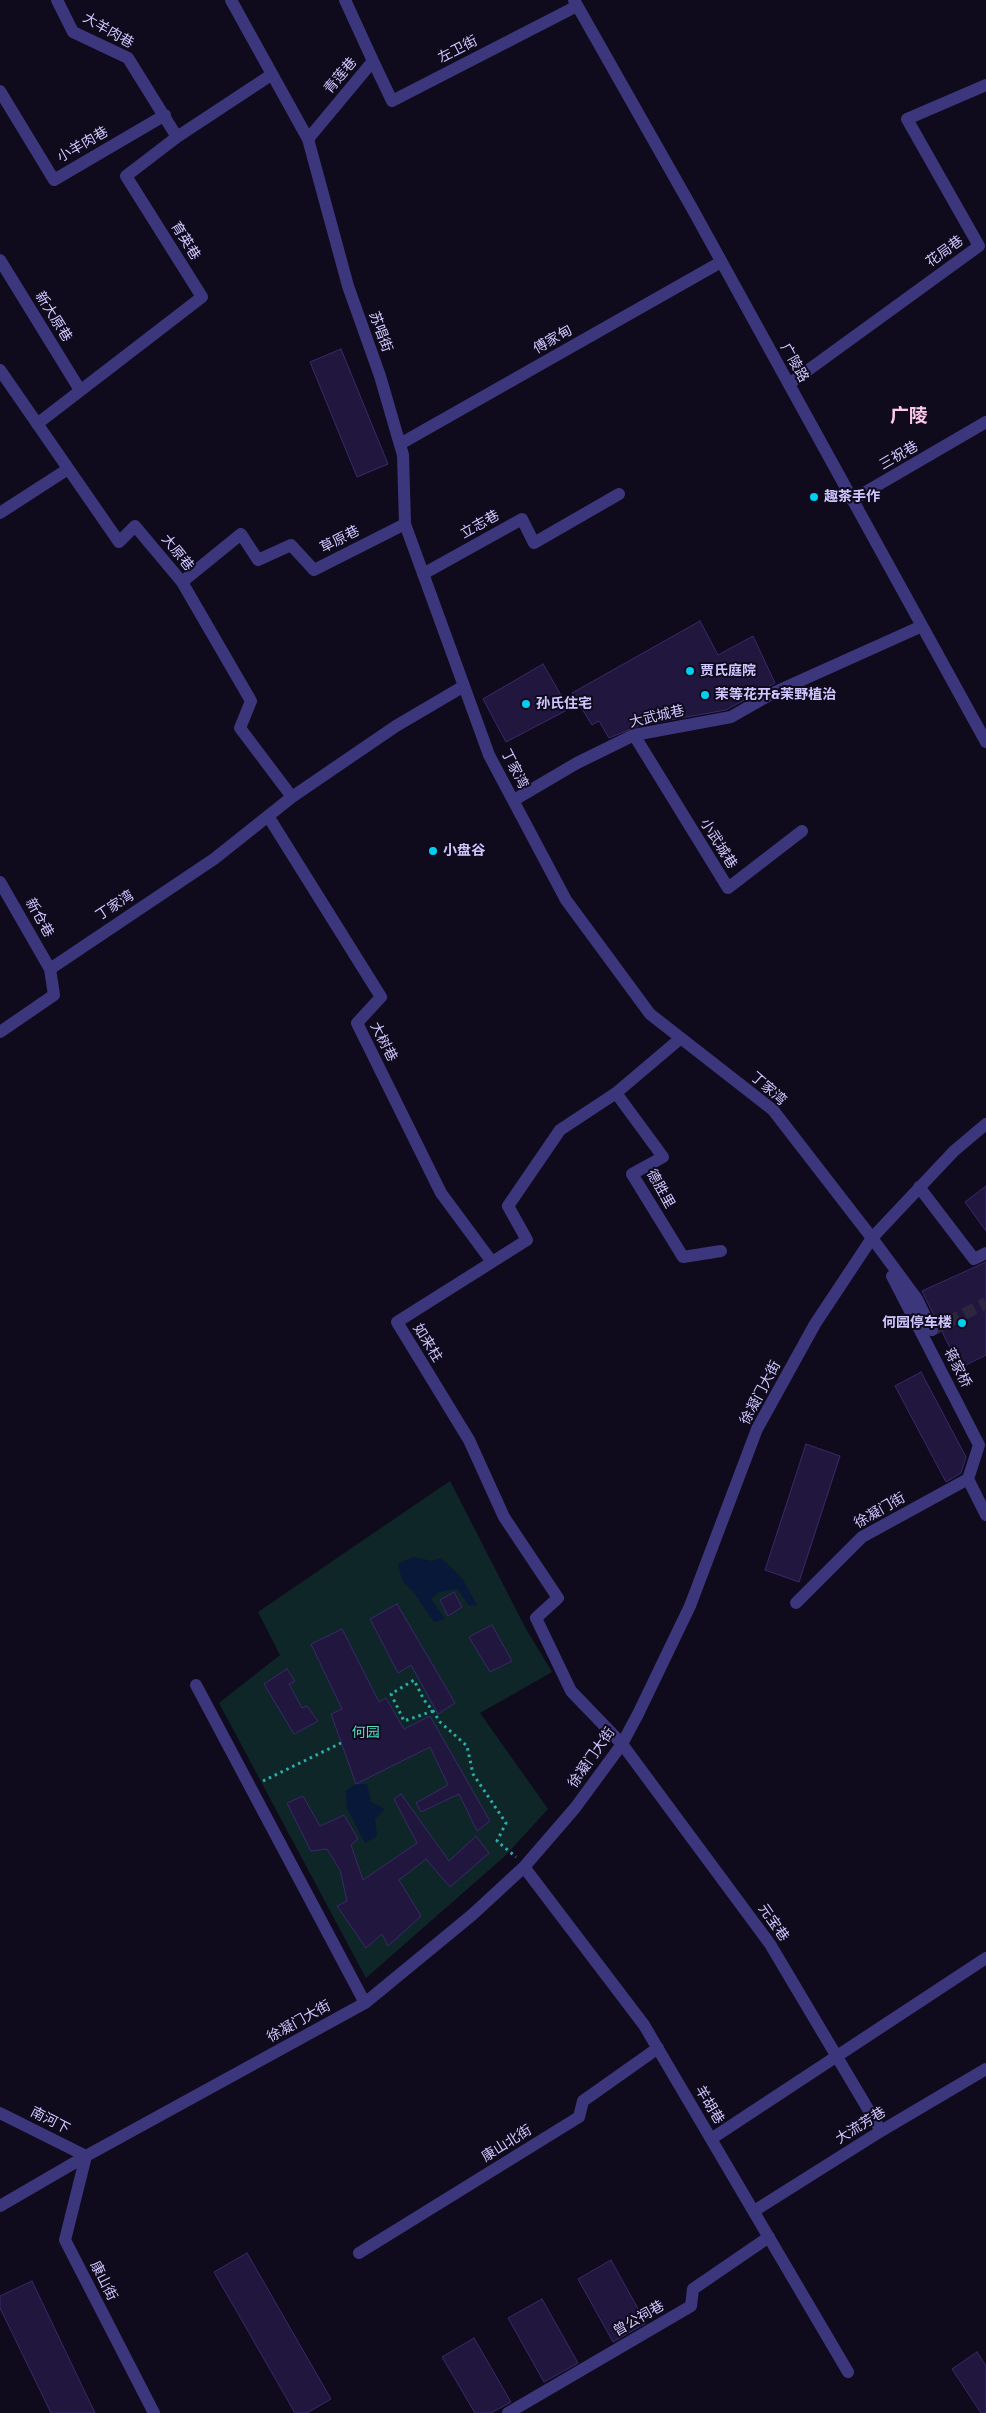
<!DOCTYPE html>
<meta charset="utf-8">
<style>
body{margin:0}
canvas{display:block;background:#0f0b1d}
</style>
<canvas width="986" height="2413"></canvas>
<script>
const c = document.querySelector('canvas').getContext('2d');
c.lineJoin = 'round';
function fillPath(path, color) {
  c.fillStyle = color;
  c.fill(path, 'evenodd');
}
function shape(rows) {
  const path = new Path2D();
  for (const r of rows) {
    path.moveTo(r[0], r[1]);
    for (let i = 2; i < r.length; i += 2) path.lineTo(r[i], r[i + 1]);
  }
  return path;
}
function trace(path, color, width, dash) {
  c.strokeStyle = color;
  c.lineWidth = width;
  c.lineCap = dash ? 'butt' : 'round';
  c.setLineDash(dash || []);
  c.stroke(path);
}
function label(font, color, halo, rows, align = 'center') {
  c.font = font + ' Signika,"Noto Sans SC",sans-serif';
  c.lineWidth = 4;
  c.setLineDash([]);
  c.textBaseline = 'middle';
  c.strokeStyle = halo;
  c.fillStyle = color;
  for (const [text, x, y, turn = 0] of rows) {
    c.save();
    c.translate(x, y);
    c.rotate((+turn || 0) * Math.PI / 180);
    c.textAlign = isNaN(turn) ? turn : align;
    if (halo) c.strokeText(text, 0, 0);
    c.fillText(text, 0, 0);
    c.restore();
  }
}
const green = shape([
 [450,1481,526,1629,552,1672,480,1713,548,1809,506,1855,366,1978,219,1703,280,1655,258,1612]
]);
const water = shape([
 [413,1557,432,1561,441,1558,462,1578,477,1605,469,1606,458,1589,439,1592,431,1599,445,1619,434,1622,414,1593,402,1580,398,1564],
 [356,1784,367,1784,371,1802,385,1809,375,1819,377,1836,365,1843,347,1808,346,1791]
]);
const building = shape([
 [341,349,388,464,357,477,310,362,341,349],
 [700,621,718,655,753,636,775,683,726,710,641,725,609,738,599,721,592,725,572,693,700,621],
 [543,664,569,709,506,742,483,699,543,664],
 [986,1186,986,1231,965,1202,986,1186],
 [986,1262,986,1355,960,1368,922,1291,986,1262],
 [921,1372,966,1457,961,1473,946,1482,895,1386,921,1372],
 [806,1444,840,1456,799,1582,765,1570,806,1444],
 [454,1592,462,1607,448,1616,440,1600,454,1592],
 [397,1604,455,1703,438,1714,411,1665,398,1673,370,1619,397,1604],
 [492,1625,512,1661,490,1672,469,1637,492,1625],
 [342,1629,379,1702,386,1698,404,1729,430,1716,490,1821,477,1831,459,1794,421,1812,416,1803,448,1785,430,1747,356,1784,331,1714,342,1709,311,1644,342,1629],
 [287,1669,295,1681,289,1684,302,1708,307,1706,318,1721,294,1734,264,1684,287,1669],
 [401,1794,449,1861,476,1836,489,1853,450,1887,426,1859,399,1880,421,1916,388,1946,382,1934,366,1948,337,1906,347,1901,340,1870,327,1849,311,1851,287,1803,303,1796,320,1826,344,1815,358,1839,351,1845,363,1880,417,1843,394,1799,401,1794],
 [247,2253,331,2399,307,2413,295,2413,214,2272,247,2253],
 [611,2260,646,2323,613,2342,578,2279,611,2260],
 [32,2281,95,2413,51,2413,0,2308,0,2296,32,2281],
 [542,2299,578,2363,544,2382,508,2318,542,2299],
 [474,2338,511,2402,491,2413,475,2413,442,2357,474,2338],
 [977,2352,986,2366,986,2413,981,2413,952,2369,977,2352]
]);
const minorTunnel = shape([
 [932,1330,986,1303]
]);
const path = shape([
 [433,1711,404,1721,391,1694,414,1680,424,1700,433,1711,440,1722,467,1746,473,1774,506,1823,497,1841,516,1857],
 [263,1781,341,1743]
]);
const minor = shape([
 [57,0,73,32,128,58,177,137],
 [231,0,308,139,348,286,380,376,403,455,405,524,464,686],
 [574,0,693,210,986,742],
 [373,61,392,101,577,6],
 [0,91,54,180,165,115],
 [308,139,373,61,345,0],
 [0,260,80,390],
 [0,370,119,542,135,526,182,582,251,701,240,728,292,797],
 [789,384,979,246,907,119,986,85],
 [37,424,202,297,126,176,177,137,271,75],
 [400,444,721,262],
 [852,500,986,422],
 [0,513,68,469],
 [423,574,522,519,534,543,619,494],
 [182,582,241,534,258,560,291,545,314,570,405,524],
 [634,735,728,888,802,831],
 [514,800,577,763,634,735,731,717,773,693,922,626],
 [268,816,381,997,357,1023,441,1193,492,1262],
 [0,882,50,969,54,995,0,1032],
 [50,969,214,859,292,797,396,726,464,686,489,755,566,900,650,1014,773,1110,872,1238,917,1299,932,1330],
 [681,1038,616,1093,560,1130,508,1206,527,1240,397,1322,469,1440,504,1517,558,1598,536,1618,571,1691,622,1744,770,1944,881,2131],
 [616,1093,663,1157,632,1174,683,1257,721,1251],
 [919,1187,974,1259,986,1253],
 [892,1276,979,1445,968,1479,986,1515],
 [796,1603,862,1537,968,1479],
 [196,1685,365,2003],
 [524,1867,644,2025,848,2372],
 [0,2113,86,2156,65,2240,154,2413],
 [711,2139,986,1958],
 [0,2206,86,2156,365,2003,472,1915,524,1867,575,1808,622,1744,638,1714,690,1606,757,1429,815,1324,872,1238,954,1151,986,1124],
 [754,2211,881,2131,986,2069],
 [359,2253,579,2117,583,2101,658,2048],
 [508,2413,691,2306,693,2289,769,2237]
]);
const markers = [
 [814,497,5,"#00cff2"],
 [690,671,5,"#00cff2"],
 [705,695,5,"#00cff2"],
 [526,704,5,"#00cff2"],
 [433,851,5,"#00cff2"],
 [962,1323,5,"#00cff2"]
];
const streetNames = [
 ["大羊肉巷",108,31,30],
 ["左卫街",458,50,-27],
 ["青莲巷",341,76,-50],
 ["小羊肉巷",83,145,-30],
 ["育英巷",185,241,58],
 ["花局巷",945,252,-36],
 ["新大原巷",53,317,58],
 ["苏唱街",380,332,70],
 ["傅家甸",553,340,-30],
 ["广陵路",794,363,61],
 ["三祝巷",899,456,-30],
 ["立志巷",480,525,-29],
 ["草原巷",340,540,-27],
 ["大原巷",177,553,51],
 ["大武城巷",657,717,-13],
 ["丁家湾",514,769,63],
 ["小武城巷",718,844,58],
 ["丁家湾",115,906,-33],
 ["新仓巷",39,918,61],
 ["大树巷",383,1042,63],
 ["丁家湾",768,1089,41],
 ["德胜里",660,1189,61],
 ["如来柱",427,1343,58],
 ["蒋家桥",957,1368,63],
 ["徐凝门大街",761,1393,-62],
 ["徐凝门街",880,1511,-30],
 ["徐凝门大街",592,1758,-55],
 ["元宝巷",773,1923,55],
 ["徐凝门大街",299,2022,-29],
 ["羊胡巷",709,2105,59],
 ["南河下",50,2121,27],
 ["大流芳巷",861,2126,-32],
 ["康山北街",507,2144,-32],
 ["康山街",103,2281,63],
 ["曾公祠巷",639,2319,-30]
];
const poiNames = [
 ["趣茶手作",824,497],
 ["贾氏庭院",700,671],
 ["茉等花开&茉野植治",715,695],
 ["孙氏住宅",536,704],
 ["小盘谷",443,851],
 ["何园停车楼",952,1323,"right"]
];
const parkNames = [
 ["何园",366,1733]
];
const districtNames = [
 ["广陵",909,417]
];
fillPath(green, '#0e2627');
fillPath(water, '#081839');
fillPath(building, '#21173e');
trace(building, '#39296a', 1);
trace(minorTunnel, '#2c273f', 12, [12, 6]);
trace(path, '#2caeac', 3, [2.5, 4]);
trace(minor, '#3c367c', 12);
for (const [x, y, r, color] of markers) {
  const dot = new Path2D();
  dot.arc(x, y, r, 0, 2 * Math.PI);
  c.fillStyle = color;
  c.fill(dot);
  trace(dot, '#0f0b1d', 2);
}
label('14px', '#d0c7ff', '#0f0b1d', streetNames);
label('bold 14px', '#d0c7ff', '#0f0b1d', poiNames, 'left');
label('14px', '#54dec2', '#0f0b1d', parkNames);
label('bold 19px', '#ffc9e9', '#0f0b1d', districtNames);
</script>
